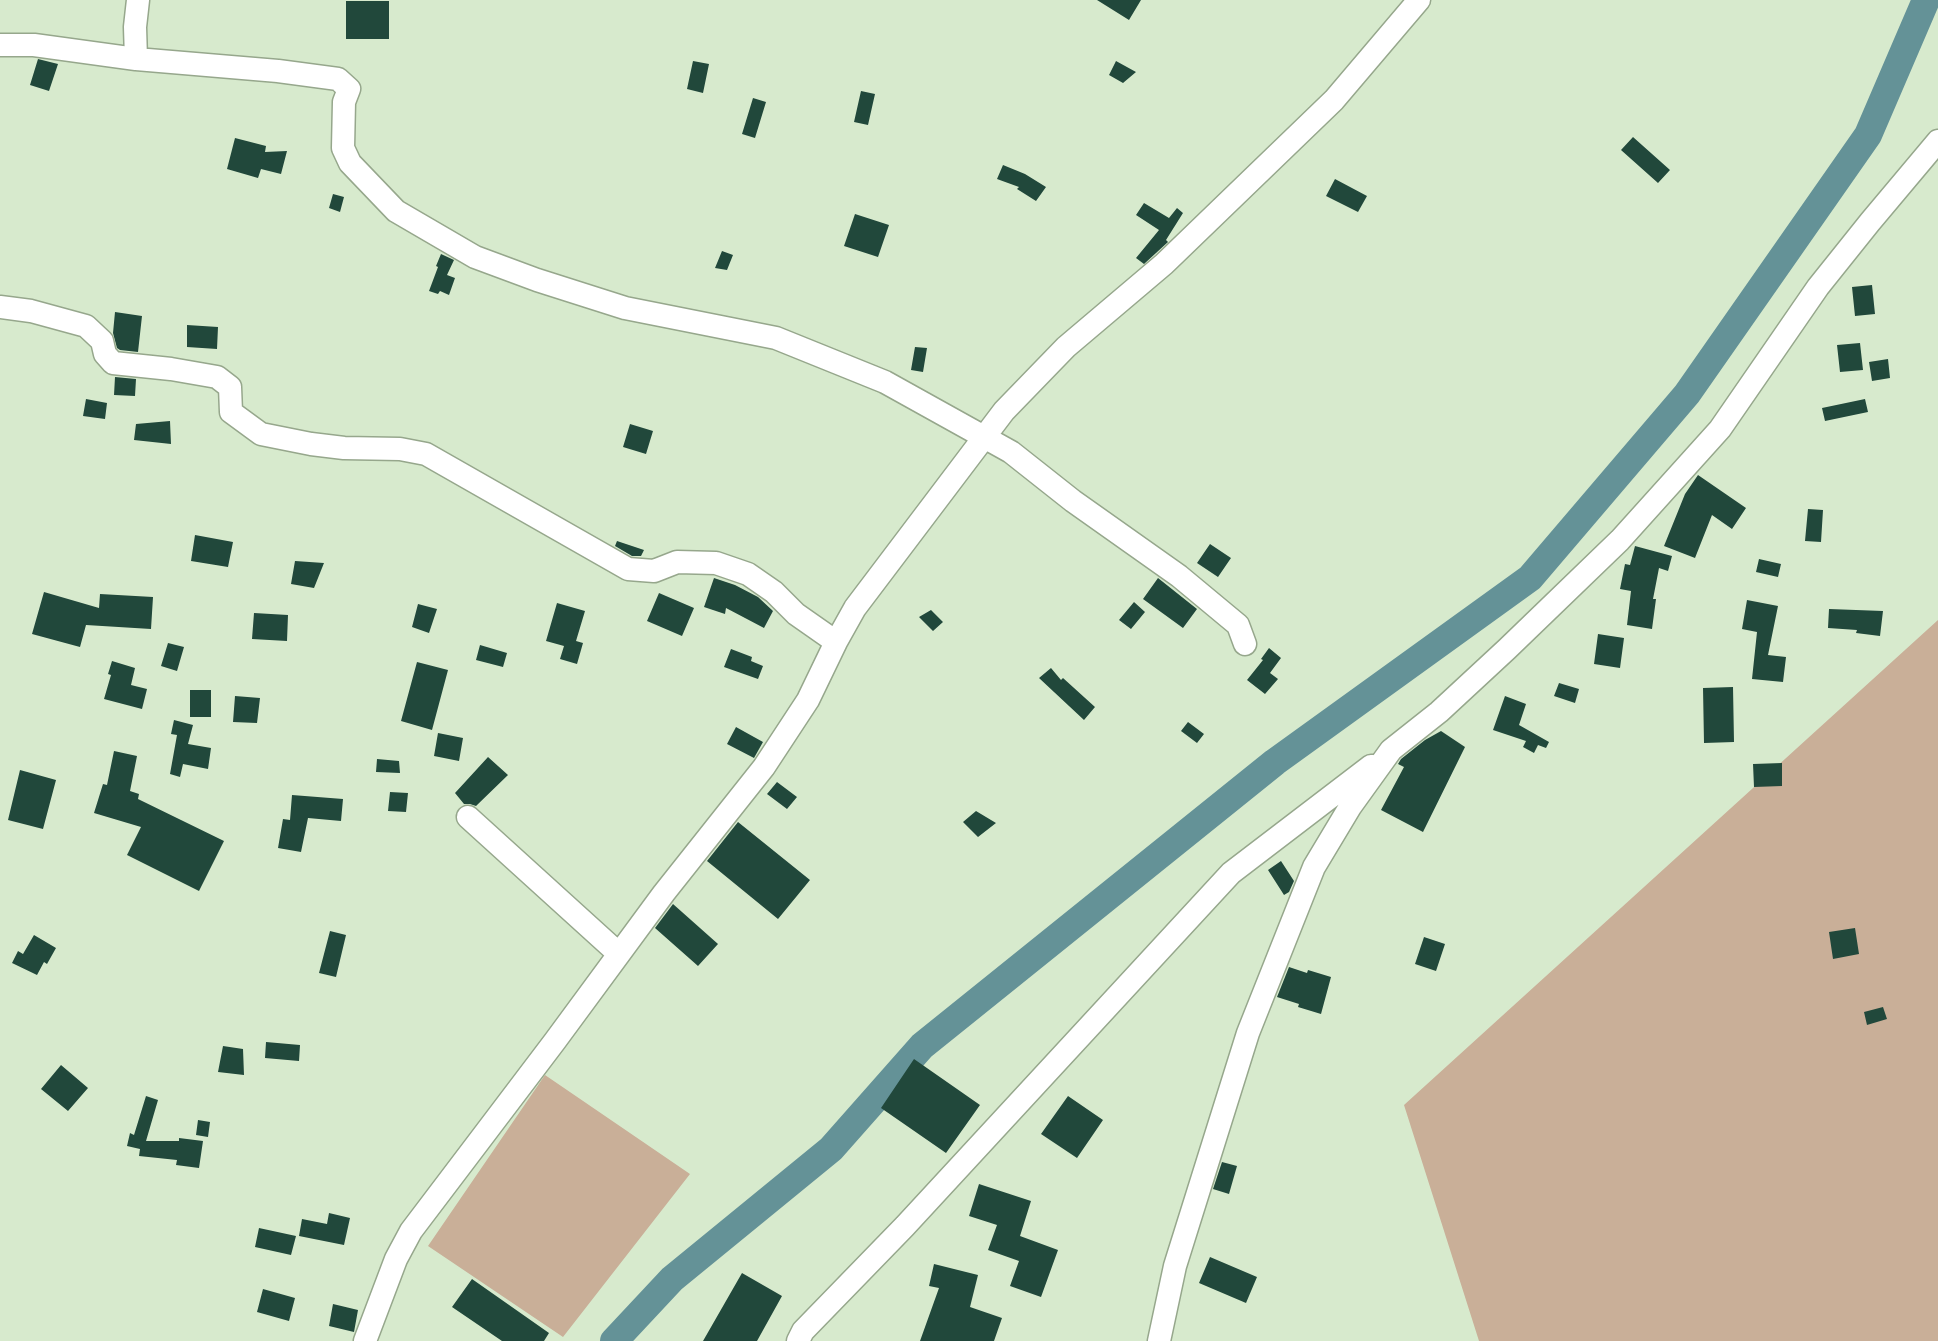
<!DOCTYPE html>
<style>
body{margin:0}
canvas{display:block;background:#d7eacd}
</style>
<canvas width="1938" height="1341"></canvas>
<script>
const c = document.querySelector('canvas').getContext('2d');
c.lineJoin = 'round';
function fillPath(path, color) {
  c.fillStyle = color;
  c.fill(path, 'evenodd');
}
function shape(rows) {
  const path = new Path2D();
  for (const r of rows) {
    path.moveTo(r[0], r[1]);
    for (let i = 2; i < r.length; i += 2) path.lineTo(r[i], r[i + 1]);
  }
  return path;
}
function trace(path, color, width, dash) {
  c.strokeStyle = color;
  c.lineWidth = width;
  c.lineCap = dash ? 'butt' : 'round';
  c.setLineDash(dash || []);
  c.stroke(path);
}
const green = shape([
 [1938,620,1938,1341,1479,1341,1404,1105],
 [545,1075,690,1174,563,1337,428,1246]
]);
const river = shape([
 [614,1341,672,1279,831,1149,922,1046,1275,762,1530,578,1687,394,1868,135,1926,0]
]);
const building = shape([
 [1097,0,1141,0,1129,20],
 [346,1,389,1,389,39,346,39],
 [38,59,58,64,49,91,30,85],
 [693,61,709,64,703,93,687,89],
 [1116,61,1136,72,1123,83,1109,75],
 [861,91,875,94,868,125,854,122],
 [753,98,766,102,755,138,742,134],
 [1633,137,1670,170,1658,183,1621,150],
 [235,138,266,146,265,152,287,151,281,174,261,169,258,178,227,169],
 [1003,165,1025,174,1046,187,1036,201,1017,189,1019,187,997,179],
 [1335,179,1367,196,1358,212,1326,196],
 [333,194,344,197,340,212,329,208],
 [1144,203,1169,218,1177,208,1183,213,1166,240,1168,242,1144,264,1136,258,1159,230,1136,215],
 [855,214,889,225,878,257,844,246],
 [722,251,733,255,727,270,715,268],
 [441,254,454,260,447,275,455,278,449,295,440,291,438,294,429,291,438,267,436,266],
 [1872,285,1875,314,1855,316,1852,287],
 [115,312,142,316,138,352,120,350,117,348,113,333],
 [187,325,218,327,217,349,187,347],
 [1860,343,1863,370,1840,372,1837,345],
 [915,347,927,348,923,372,911,370],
 [1888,359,1890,378,1872,381,1869,362],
 [115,377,136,379,135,396,114,395],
 [86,399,107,403,105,419,83,416],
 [1865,399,1868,412,1825,421,1822,408],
 [170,421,171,444,134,440,136,424],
 [630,424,653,431,646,454,623,447],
 [1698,475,1746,508,1732,529,1712,515,1695,558,1664,546,1685,494],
 [1808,509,1823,510,1821,542,1805,541],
 [195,535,233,542,228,567,191,561],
 [617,541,644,550,641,556,632,556,615,546],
 [1210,544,1231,558,1218,577,1197,563],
 [1635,546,1672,556,1668,571,1659,568,1653,599,1656,599,1652,629,1627,625,1631,591,1620,589,1625,564,1630,565],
 [1759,559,1781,564,1778,577,1756,572],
 [295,561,324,563,314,588,291,584],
 [714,578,735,585,758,597,773,611,764,628,726,608,725,614,704,607],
 [1158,578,1197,609,1183,628,1143,599],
 [44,592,99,608,100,594,153,597,151,629,86,625,80,647,32,634],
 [659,593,694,608,682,636,647,621],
 [1747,600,1778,606,1768,655,1786,657,1783,682,1752,679,1757,632,1742,629],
 [1134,602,1145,612,1131,629,1119,620],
 [557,603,585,611,576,641,583,643,577,664,560,659,564,646,546,641],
 [418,604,437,609,429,633,412,627],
 [1829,609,1883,611,1880,636,1856,633,1857,630,1828,628],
 [931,610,943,622,933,631,919,617],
 [254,613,288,615,287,641,252,639],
 [1598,634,1624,638,1620,668,1594,664],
 [168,643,184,647,177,671,161,666],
 [480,645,507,653,503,667,476,660],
 [1269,648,1281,658,1270,673,1278,679,1265,694,1247,680,1263,660,1261,659],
 [731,649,752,657,751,661,763,666,758,679,724,667],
 [112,661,135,668,131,685,147,689,142,709,104,699,111,675,108,674],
 [417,662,448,670,432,730,401,721],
 [1051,668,1061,680,1063,678,1095,707,1084,720,1039,678],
 [1559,683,1579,689,1575,703,1554,696],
 [1733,687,1734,742,1704,743,1703,688],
 [190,690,211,690,211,717,190,717],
 [235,696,260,698,257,723,233,722],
 [1505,696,1526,704,1519,725,1549,742,1546,748,1538,745,1534,753,1523,747,1526,741,1493,730],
 [174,720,193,725,188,744,211,748,208,769,183,764,180,777,170,774,177,735,171,734],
 [1188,722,1204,734,1197,743,1181,731],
 [736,727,763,742,754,758,727,744],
 [1441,731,1465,747,1423,832,1381,810,1404,767,1398,764,1401,759,1425,740],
 [438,733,463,738,459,761,434,756],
 [114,751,137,756,130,791,139,794,138,799,224,841,199,891,127,855,141,827,94,813,103,784,107,785],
 [488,757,508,775,476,806,470,804,464,804,455,793],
 [377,759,399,761,400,773,376,772],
 [1782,763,1782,786,1754,787,1753,764],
 [20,770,56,780,43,829,8,820],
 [777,782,797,797,787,809,767,794],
 [390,792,408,793,406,812,388,811],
 [292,795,343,799,341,821,308,818,301,852,278,848,283,819,290,820],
 [976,811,996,823,978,837,963,822],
 [738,822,810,880,778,919,707,861],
 [1281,861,1294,881,1289,892,1284,895,1268,870],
 [673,904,718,944,698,966,655,928],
 [1855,928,1859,954,1833,959,1829,932],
 [330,931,346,935,336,977,319,973],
 [34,935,56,948,47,964,44,962,37,975,12,963,18,951,23,954],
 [1424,937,1445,944,1436,971,1415,964],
 [1289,967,1307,973,1308,970,1331,977,1321,1014,1298,1007,1299,1004,1277,997],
 [1883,1007,1887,1019,1867,1025,1864,1012],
 [266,1042,300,1045,299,1061,265,1058],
 [223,1046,243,1049,244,1075,218,1072],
 [914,1059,980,1105,946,1153,881,1108],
 [61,1065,88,1088,68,1111,41,1089],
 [146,1096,158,1100,146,1141,179,1141,179,1138,203,1141,199,1168,176,1165,177,1160,139,1156,140,1149,127,1146,130,1133,134,1135],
 [1068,1096,1103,1120,1077,1158,1041,1134],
 [198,1120,210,1122,208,1137,196,1135],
 [1222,1162,1237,1166,1229,1194,1213,1189],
 [979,1184,1031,1201,1020,1236,1058,1250,1041,1297,1010,1286,1019,1261,988,1250,997,1225,969,1216],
 [329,1213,350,1218,344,1245,299,1236,302,1219,327,1224],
 [259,1228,296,1236,291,1255,255,1247],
 [1210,1257,1257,1277,1246,1303,1199,1283],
 [934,1264,978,1275,970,1307,1002,1318,994,1341,920,1341,939,1288,929,1286],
 [742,1273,782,1296,757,1341,703,1341],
 [472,1279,549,1333,544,1341,502,1341,452,1307],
 [263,1289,295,1298,289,1321,257,1312],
 [333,1304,358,1310,354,1332,329,1326]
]);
const minor = shape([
 [0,45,34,45,136,59,278,71,338,79,349,89,344,102,343,148,350,163,396,211,475,257,537,280,625,308,776,338,885,382,1011,452,1073,501,1179,576,1238,625,1245,644],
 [136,59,135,27,138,0],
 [0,307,31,311,86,326,102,341,105,354,113,363,171,369,217,377,230,387,231,412,261,434,311,444,344,448,400,449,426,454,628,569,654,571,677,562,716,563,748,574,774,592,796,614,836,642],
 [468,817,619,954],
 [365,1341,396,1259,411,1231,555,1041,664,893,764,767,808,700,836,642,855,608,1004,411,1066,347,1164,264,1334,100,1419,0],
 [798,1341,803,1331,905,1226,1231,873,1371,766],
 [1159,1341,1175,1266,1248,1033,1314,867,1350,807,1391,750,1439,712,1507,649,1620,540,1720,429,1818,287,1870,222,1938,141]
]);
fillPath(green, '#c9af98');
trace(river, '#649297', 28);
fillPath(building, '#21483b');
trace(minor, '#96a78c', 25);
trace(minor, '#fff', 22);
</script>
